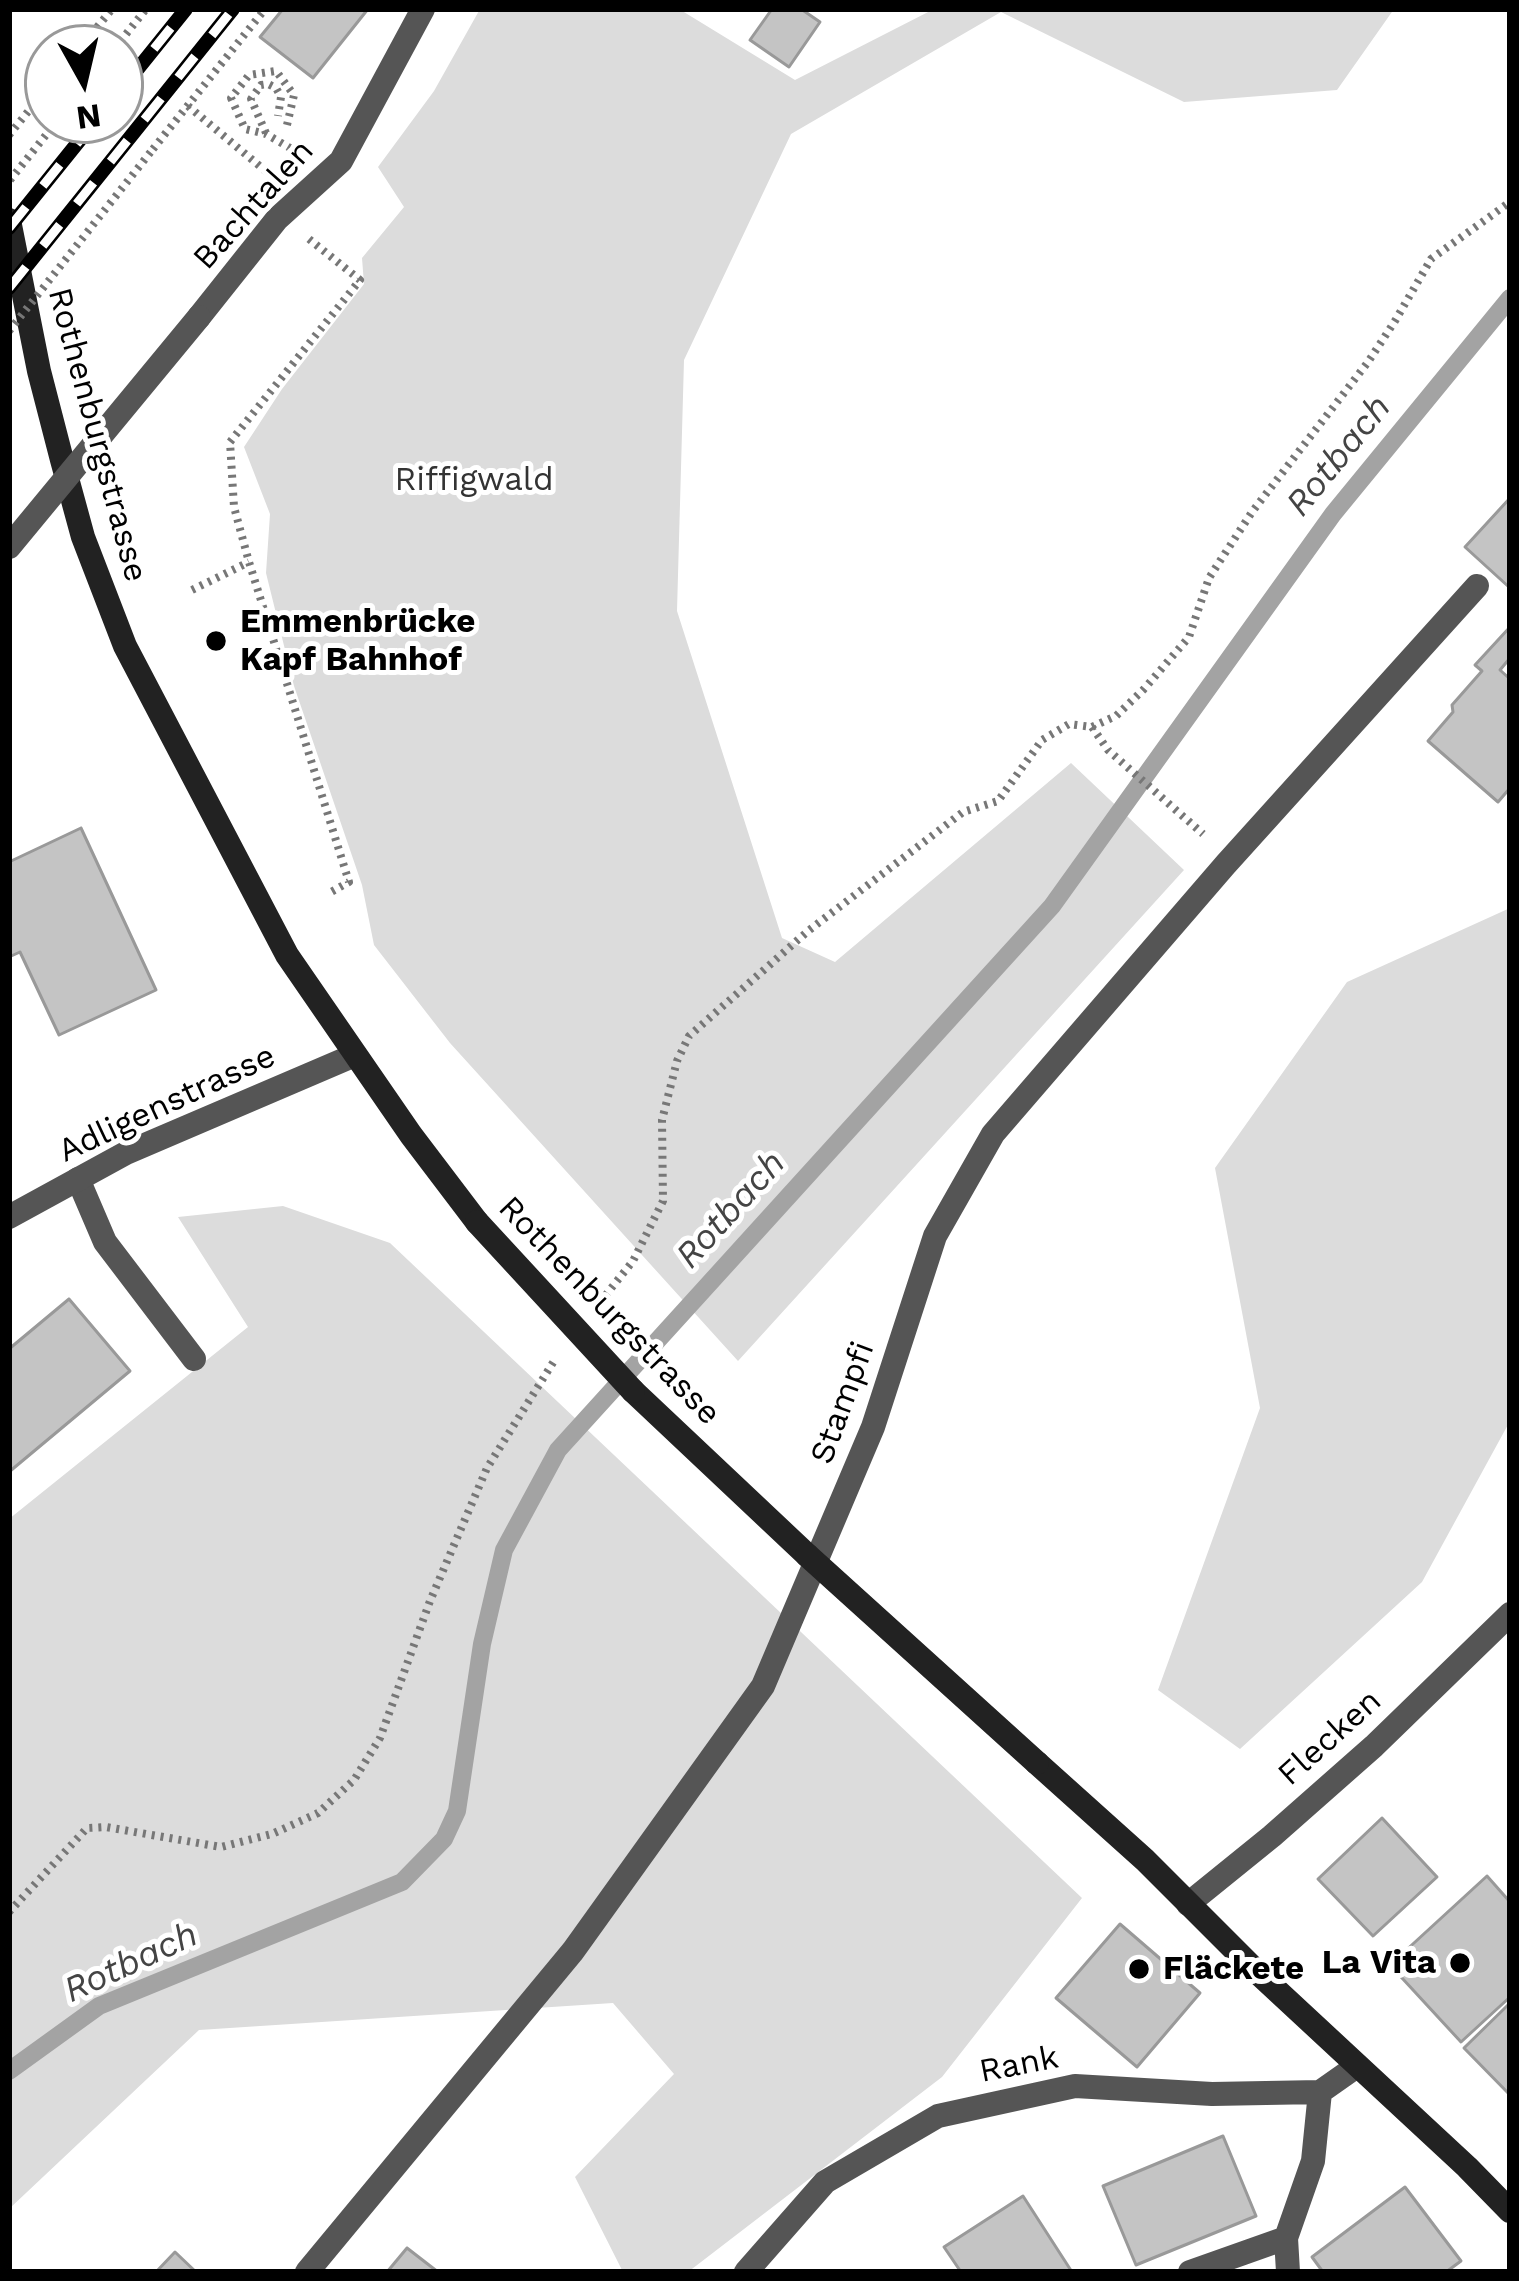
<!DOCTYPE html>
<meta charset="utf-8">
<style>
body{margin:0}
#map{position:relative;width:1519px;height:2281px;overflow:hidden;background:#fff;font-family:"Work Sans",sans-serif}
canvas{display:block}
.frame{position:absolute;inset:0;border:12px solid #000;pointer-events:none}
.north{position:absolute;left:24px;top:24px;width:120px;height:120px;box-sizing:border-box;background:#fff;border:3px solid #999;border-radius:50%;rotate:172deg;font-size:33px;font-weight:700;line-height:48px;text-align:center;color:#000}
.north::after{content:'';display:block;margin:auto;width:42px;height:54px;background:#000;clip-path:polygon(50% 0,100% 100%,50% 72%,0 100%)}
</style>
<div id="map">
<canvas width="1519" height="2281"></canvas>
<div class="frame"></div>
<div class="north">N</div>
</div>
<script>
const c = document.querySelector('canvas').getContext('2d');
c.lineJoin = 'round';
function fillPath(path, color) {
  c.fillStyle = color;
  c.fill(path, 'evenodd');
}
function shape(rows) {
  const path = new Path2D();
  for (const r of rows) {
    path.moveTo(r[0], r[1]);
    for (let i = 2; i < r.length; i += 2) path.lineTo(r[i], r[i + 1]);
  }
  return path;
}
function trace(path, color, width, dash) {
  c.strokeStyle = color;
  c.lineWidth = width;
  c.lineCap = dash ? 'butt' : 'round';
  c.setLineDash(dash || []);
  c.stroke(path);
}
function label(font, color, halo, rows, align = 'center') {
  c.font = font + ' "Work Sans",sans-serif';
  c.lineWidth = 10;
  c.setLineDash([]);
  c.textBaseline = 'middle';
  c.strokeStyle = halo;
  c.fillStyle = color;
  for (const [text, x, y, turn = 0] of rows) {
    c.save();
    c.translate(x, y);
    c.rotate((+turn || 0) * Math.PI / 180);
    c.textAlign = isNaN(turn) ? turn : align;
    if (halo) c.strokeText(text, 0, 0);
    c.fillText(text, 0, 0);
    c.restore();
  }
}
const green = shape([
 [480,9,679,9,795,80,934,9,1394,9,1337,90,1184,102,1001,12,791,134,684,360,677,611,782,938,835,962,1071,763,1184,870,738,1361,450,1043,374,945,362,885,294,686,266,573,270,514,244,447,282,389,364,284,362,258,404,207,378,167,434,91],
 [1510,908,1510,1421,1422,1582,1240,1749,1158,1690,1260,1408,1215,1168,1347,982],
 [283,1206,390,1243,1082,1898,942,2077,688,2272,623,2272,575,2177,674,2074,613,2003,199,2030,9,2209,9,1519,248,1327,178,1217]
]);
const stream = shape([
 [9,2071,99,2006,402,1882,444,1839,457,1811,482,1644,504,1550,558,1450,1052,906,1333,514,1510,298]
]);
const building = shape([
 [283,9,368,9,313,78,260,37,283,9],
 [772,9,801,9,820,22,789,67,750,40,772,9],
 [1510,498,1510,588,1465,547,1510,498],
 [1510,627,1510,658,1500,670,1510,679,1510,788,1498,802,1428,741,1453,712,1452,705,1482,671,1475,665,1510,627],
 [81,828,156,990,59,1035,20,952,9,957,9,862,81,828],
 [69,1299,130,1371,9,1472,9,1349,69,1299],
 [1382,1818,1437,1877,1373,1936,1318,1879,1382,1818],
 [1487,1876,1510,1902,1510,1997,1461,2042,1390,1965,1487,1876],
 [1120,1924,1200,1993,1137,2067,1056,1998,1120,1924],
 [1510,2003,1510,2095,1464,2048,1510,2003],
 [1223,2136,1256,2216,1136,2265,1103,2186,1223,2136],
 [1405,2187,1461,2261,1446,2272,1323,2272,1312,2257,1405,2187],
 [1023,2196,1072,2272,961,2272,944,2247,1023,2196],
 [407,2248,438,2272,387,2272,407,2248],
 [175,2252,196,2272,156,2272,175,2252]
]);
const path = shape([
 [80,48,112,9],
 [115,48,146,9],
 [188,106,268,173],
 [287,125,294,95,276,71,249,75,231,98,245,129,266,134,290,148],
 [266,133,251,99,261,85,268,84,276,88,281,97,278,116],
 [9,135,48,87],
 [153,149,265,9],
 [10,180,58,120],
 [309,239,360,280,230,442,234,507,249,562,349,882,331,892],
 [192,590,249,562],
 [1092,727,1108,750,1203,834],
 [600,1302,633,1261,663,1201,662,1120,677,1061,689,1036,808,931,963,812,998,801,1042,740,1069,724,1092,727,1116,716,1144,689,1189,637,1209,578,1218,564,1252,512,1368,362,1395,321,1431,259,1510,202],
 [9,1912,87,1828,106,1827,221,1847,272,1834,318,1813,354,1780,380,1738,430,1601,487,1468,554,1361]
]);
const service = shape([
 [78,1179,105,1242,194,1359]
]);
const minor = shape([
 [199,317,277,219,341,161,423,9],
 [9,1217,126,1153,355,1055],
 [1188,1904,1272,1836,1374,1746,1510,1614],
 [307,2272,573,1951,763,1686,873,1427,935,1236,993,1134,1226,864,1477,586],
 [746,2272,825,2182,938,2116,1075,2086,1212,2094,1320,2092,1357,2066],
 [1190,2272,1286,2238],
 [1288,2272,1286,2238,1313,2161,1320,2092]
]);
const secondary = shape([
 [9,220,39,371,62,460,83,537,125,646,287,955,411,1135,477,1222],
 [633,1391,807,1555],
 [1037,1763,1145,1860,1258,1973,1467,2167,1510,2211]
]);
const rail = shape([
 [120,91,186,9],
 [9,228,96,120],
 [9,288,233,9]
]);
const pathBridge = shape([
 [9,331,153,149]
]);
const minorBridge = shape([
 [9,547,199,317]
]);
const secondaryBridge = shape([
 [477,1222,633,1391],
 [807,1555,1037,1763]
]);
const markers = [
 [216,641,12,"#000"],
 [1460,1963,12,"#000"],
 [1139,1969,12,"#000"]
];
const streetNames = [
 ["Bachtalen",254,205,-48],
 ["Rothenburgstrasse",97,435,75],
 ["Adligenstrasse",167,1104,-25],
 ["Rothenburgstrasse",609,1311,46],
 ["Stampfi",843,1403,-70],
 ["Flecken",1330,1738,-42],
 ["Rank",1019,2065,-11]
];
const parkNames = [
 ["Riffigwald",474,480]
];
const poiNames = [
 ["Emmenbrücke",240,622],
 ["Kapf Bahnhof",240,660],
 ["La Vita",1436,1963,"right"],
 ["Fläckete",1163,1969]
];
const waterNames = [
 ["Rotbach",1339,456,-51],
 ["Rotbach",731,1210,-48],
 ["Rotbach",131,1963,-25]
];
fillPath(green, '#dcdcdc');
trace(stream, '#a3a3a3', 18);
fillPath(building, '#c4c4c4');
trace(building, '#999', 3);
trace(path, '#777', 8, [3, 6]);
trace(service, '#555', 24);
trace(minor, '#555', 24);
trace(secondary, '#222', 24);
trace(rail, '#000', 14);
trace(rail, '#fff', 9, [27]);
trace(pathBridge, '#777', 8, [3, 6]);
trace(minorBridge, '#555', 24);
trace(secondaryBridge, '#222', 24);
for (const [x, y, r, color] of markers) {
  const dot = new Path2D();
  dot.arc(x, y, r, 0, 2 * Math.PI);
  c.fillStyle = color;
  c.fill(dot);
  trace(dot, '#fff', 4.5);
}
label('33px', '#000', '#fff', streetNames);
label('33px', '#333', '#fff', parkNames);
label('bold 33px', '#000', '#fff', poiNames, 'left');
label('italic 36px', '#444', '#fff', waterNames);
</script>
